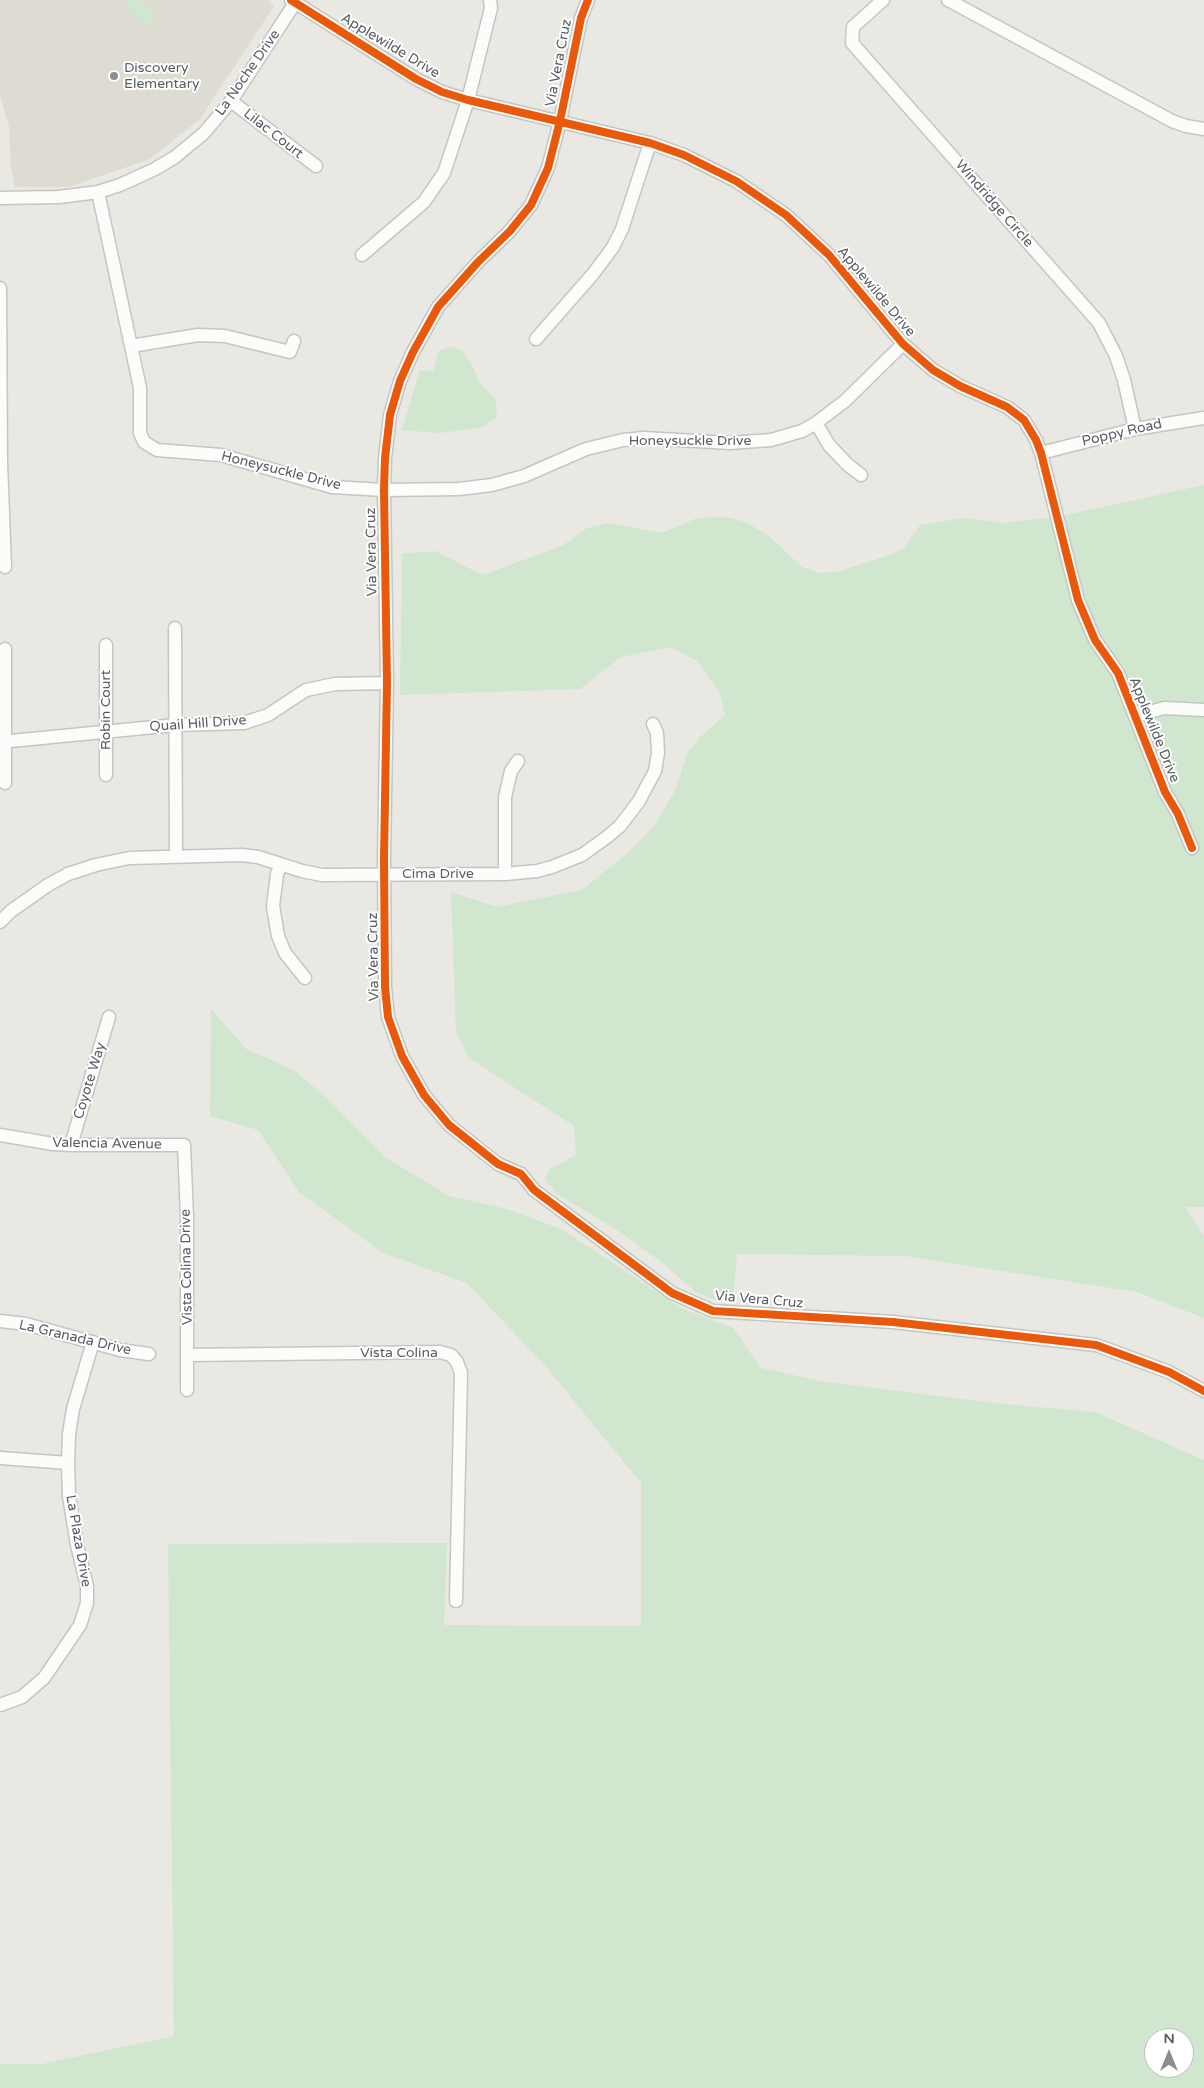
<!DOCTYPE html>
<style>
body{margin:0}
#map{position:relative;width:1204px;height:2088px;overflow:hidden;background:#e9e8e3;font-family:"Varela Round",sans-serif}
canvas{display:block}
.north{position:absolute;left:1144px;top:2028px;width:50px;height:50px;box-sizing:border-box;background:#fff;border:1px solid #bdbec0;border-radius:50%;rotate:0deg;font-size:14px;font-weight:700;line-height:20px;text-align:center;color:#595c61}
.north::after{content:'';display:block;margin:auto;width:18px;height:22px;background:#8b8d8e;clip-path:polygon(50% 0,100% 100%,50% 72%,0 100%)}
</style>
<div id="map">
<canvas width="1204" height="2088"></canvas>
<div class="north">N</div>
</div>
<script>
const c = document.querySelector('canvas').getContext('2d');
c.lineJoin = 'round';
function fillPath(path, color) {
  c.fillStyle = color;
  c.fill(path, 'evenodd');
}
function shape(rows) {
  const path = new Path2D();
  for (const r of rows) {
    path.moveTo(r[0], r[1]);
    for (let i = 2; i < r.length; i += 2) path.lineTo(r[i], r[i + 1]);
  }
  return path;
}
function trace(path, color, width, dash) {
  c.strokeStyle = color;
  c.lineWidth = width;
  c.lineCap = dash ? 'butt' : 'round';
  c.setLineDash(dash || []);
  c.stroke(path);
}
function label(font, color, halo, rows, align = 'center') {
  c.font = font + ' "Varela Round",sans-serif';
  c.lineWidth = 4;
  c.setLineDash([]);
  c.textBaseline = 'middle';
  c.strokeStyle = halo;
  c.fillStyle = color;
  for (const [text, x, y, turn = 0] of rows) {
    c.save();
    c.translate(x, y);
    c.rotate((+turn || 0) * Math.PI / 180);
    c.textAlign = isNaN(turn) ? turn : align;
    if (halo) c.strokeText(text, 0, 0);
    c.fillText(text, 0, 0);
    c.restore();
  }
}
const education = shape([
 [0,0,268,0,274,6,200,119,150,159,69,187,15,187,11,168,9,126,0,96]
]);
const green = shape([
 [123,0,140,0,144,5,153,10,151,26,144,24,133,17],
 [451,346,462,351,471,363,480,383,495,398,497,417,480,428,439,433,402,430,420,370,433,371,439,351],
 [1204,485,1204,1207,1185,1207,1204,1236,1204,1318,1137,1292,905,1256,737,1254,733,1299,715,1300,696,1292,664,1264,620,1232,556,1193,545,1179,550,1169,576,1155,574,1126,469,1058,456,1031,451,892,497,907,582,890,629,852,654,826,676,789,687,753,699,738,725,715,719,691,697,661,670,647,621,657,580,689,400,695,402,554,435,551,482,575,562,546,587,528,609,523,662,533,697,518,725,517,746,522,770,537,802,567,819,573,837,572,890,555,903,549,920,525,963,518,1003,523,1057,517],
 [211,1009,246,1049,294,1070,331,1102,386,1158,449,1196,507,1209,561,1229,681,1308,733,1328,761,1368,826,1382,993,1403,1095,1412,1204,1460,1204,2088,0,2088,0,2064,42,2064,174,2036,168,1544,447,1543,444,1625,641,1626,641,1483,548,1369,467,1283,383,1253,299,1192,258,1130,210,1116],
 [1154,2038,1184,2038,1184,2068,1154,2068]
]);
const minor = shape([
 [291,0,416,79,442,92,468,100,650,143,684,155,736,181,786,215,829,255,903,344,933,370,960,386,1007,407,1024,420,1036,440,1041,453,1078,600,1095,640,1118,673,1165,792,1178,814,1192,848],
 [588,0,581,18,560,121,548,168,531,205,510,231,478,262,438,307,413,352,400,381,390,415,385,458,384,490,387,683,384,859,385,987,388,1017,402,1056,424,1095,449,1125,498,1164,521,1174,534,1190,672,1293,713,1311,893,1322,1096,1345,1169,1372,1204,1391],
 [883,0,853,27,852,43,1099,323,1116,356,1124,380,1135,429],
 [948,0,1172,121,1186,126,1204,129],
 [231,101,316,166],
 [98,192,140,388,140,433,144,442,157,450,221,455,332,487,384,490,459,489,492,485,524,476,586,449,623,440,644,438,730,443,771,440,802,431,816,423,845,401,903,344],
 [0,198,59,197,98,192,120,185,155,169,175,157,204,133,231,101,295,3],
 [362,255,424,202,444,173,468,100,491,8,490,0],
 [0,288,1,461,5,567],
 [536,339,593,274,613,247,622,229,650,143],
 [131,346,198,335,225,336,290,352,294,341],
 [816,423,829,445,848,465,861,475],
 [1041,453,1135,429,1204,418],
 [175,628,176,856],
 [106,645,106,775],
 [5,649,5,783],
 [1135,716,1164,708,1204,710],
 [0,742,175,725,244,723,268,715,306,690,335,684,387,683],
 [281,864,277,874,273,906,278,936,285,953,305,978],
 [505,874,505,797,511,771,518,761],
 [0,922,11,911,48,885,68,874,96,865,129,858,242,855,258,857,302,871,322,875,505,874,537,871,552,867,582,855,607,837,620,826,639,801,655,771,658,753,657,733,653,724],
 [0,1135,53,1144,71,1145,184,1145,187,1217,187,1390],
 [71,1145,109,1017],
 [0,1321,26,1324,120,1350,149,1354],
 [188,1355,440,1352,451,1355,457,1362,461,1373,456,1601],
 [0,1458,68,1463],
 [0,1705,22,1697,44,1678,80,1625,87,1603,87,1586,77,1545,69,1496,68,1463,69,1434,73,1409,93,1342]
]);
const cycleway = shape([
 [291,0,416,79,442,92,468,100,650,143,684,155,736,181,786,215,829,255,903,344,933,370,960,386,1007,407,1024,420,1036,440,1041,453,1078,600,1095,640,1118,673,1165,792,1178,814,1192,848],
 [588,0,581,18,560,121,548,168,531,205,510,231,478,262,438,307,413,352,400,381,390,415,385,458,384,490,387,683,384,859,385,987,388,1017,402,1056,424,1095,449,1125,498,1164,521,1174,534,1190,672,1293,713,1311,893,1322,1096,1345,1169,1372,1204,1391]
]);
const markers = [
 [114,76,5,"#8b8d8e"]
];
const streetNames = [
 ["Applewilde Drive",390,46,31],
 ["Via Vera Cruz",559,63,-79],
 ["La Noche Drive",248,73,-55],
 ["Lilac Court",273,134,38],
 ["Windridge Circle",994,204,49],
 ["Applewilde Drive",876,292,50],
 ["Poppy Road",1122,433,-13],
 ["Honeysuckle Drive",690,441],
 ["Honeysuckle Drive",281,471,14],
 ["Via Vera Cruz",372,552,-91],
 ["Robin Court",106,710,-90],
 ["Quail Hill Drive",198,724,-4],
 ["Applewilde Drive",1154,730,68],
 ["Cima Drive",438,874],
 ["Via Vera Cruz",374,957,-91],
 ["Coyote Way",90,1081,-73],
 ["Valencia Avenue",107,1144,1],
 ["Vista Colina Drive",187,1267,-91],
 ["Via Vera Cruz",759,1300,5],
 ["La Granada Drive",75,1338,13],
 ["Vista Colina",399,1353],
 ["La Plaza Drive",78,1541,80]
];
const poiNames = [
 ["Discovery",124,68],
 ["Elementary",124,84]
];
fillPath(education, '#dddbd2');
fillPath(green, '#d0e6cf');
trace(minor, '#c5c5c4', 15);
trace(minor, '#fcfcfb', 12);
trace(cycleway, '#e8590c', 8);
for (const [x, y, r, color] of markers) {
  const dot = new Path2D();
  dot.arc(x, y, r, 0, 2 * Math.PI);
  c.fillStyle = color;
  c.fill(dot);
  trace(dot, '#fff', 2);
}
label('14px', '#595c61', '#fff', streetNames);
label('14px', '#595c61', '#fff', poiNames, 'left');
</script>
